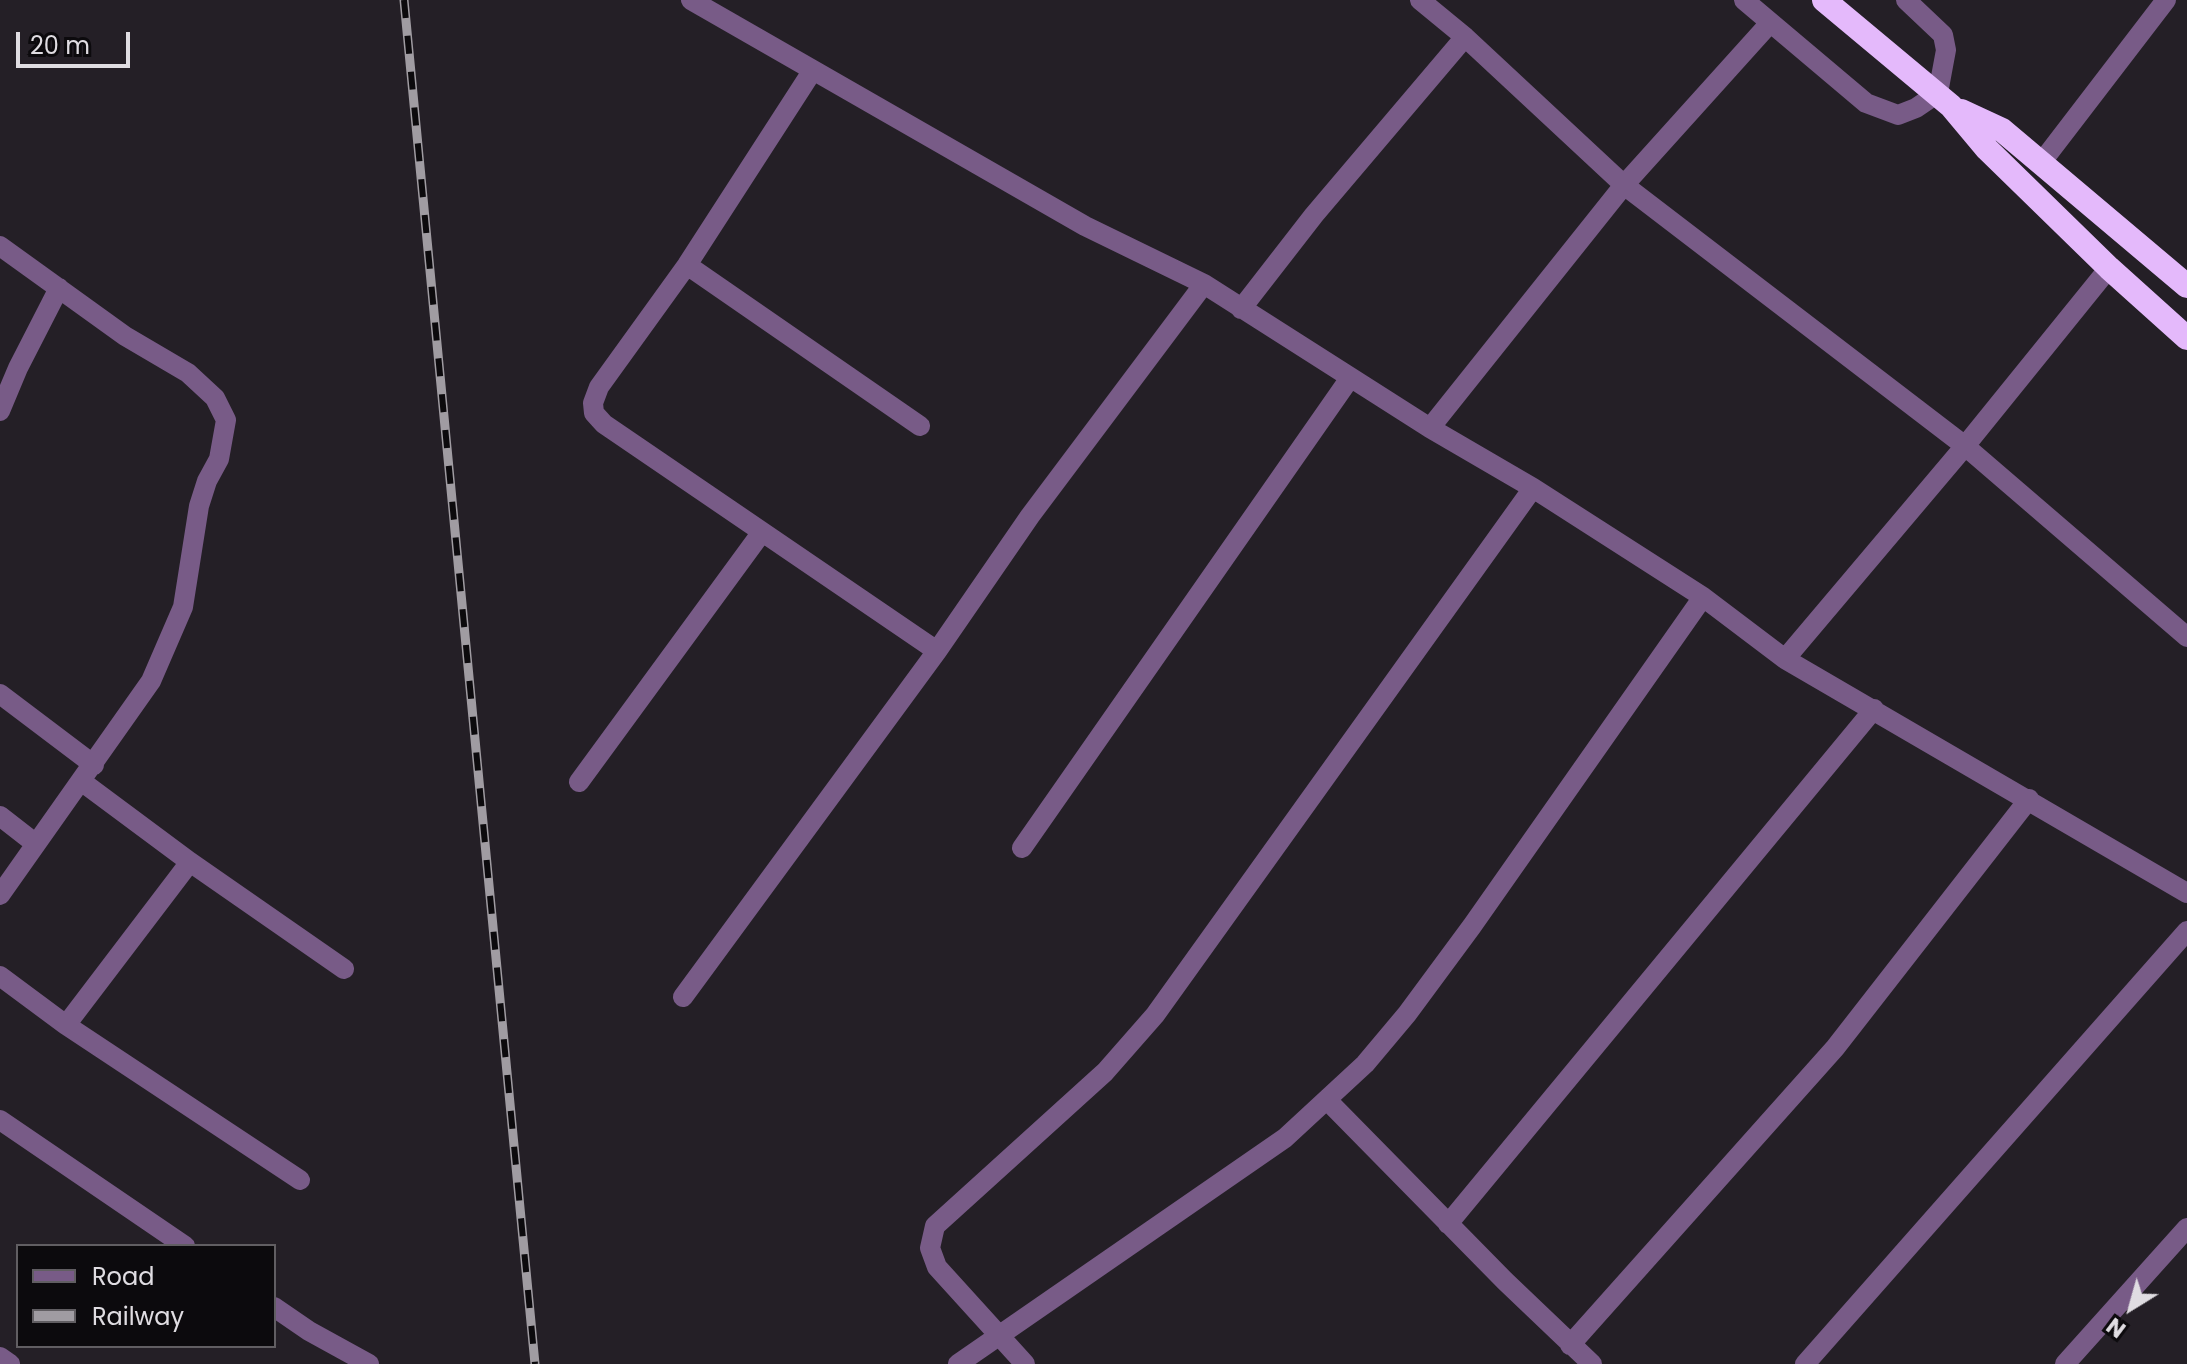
<!DOCTYPE html>
<style>
body{margin:0}
#map{position:relative;width:2187px;height:1364px;overflow:hidden;background:#241f26;font-family:Poppins,sans-serif}
canvas{display:block}
.legend{position:absolute;left:16px;top:1244px;width:260px;height:104px;box-sizing:border-box;background:#0c0a0d;border:2px solid #615e62;margin:0;padding:10px 14px;list-style:none;font-size:24px;color:#e0dde2}
.legend li{display:flex;align-items:center;gap:16px;height:40px}
.legend b{width:40px;border:2px solid #615e62}
.north{position:absolute;left:2091px;top:1268px;width:80px;height:80px;-webkit-text-stroke:6px #0c0a0d;paint-order:stroke;rotate:217deg;font-size:22px;font-weight:700;line-height:32px;text-align:center;color:#e0dde2}
.north::after{content:'';display:block;margin:auto;width:28px;height:36px;background:#e0dde2;clip-path:polygon(50% 0,100% 100%,50% 72%,0 100%)}
.scale{position:absolute;left:16px;top:32px;width:114px;height:36px;box-sizing:border-box;border:4px solid #e0dde2;border-top:0;padding-left:10px;font-size:24px;line-height:28px;white-space:nowrap;color:#e0dde2;-webkit-text-stroke:6px #0c0a0d;paint-order:stroke}
</style>
<div id="map">
<canvas width="2187" height="1364"></canvas>
<ul class="legend">
<li><b style="height:10px;background:#785b87"></b>Road</li>
<li><b style="height:10px;background:#a09ca2"></b>Railway</li>
</ul>
<div class="north">N</div>
<div class="scale">20 m</div>
</div>
<script>
const c = document.querySelector('canvas').getContext('2d');
c.lineJoin = 'round';
function shape(rows) {
  const path = new Path2D();
  for (const r of rows) {
    path.moveTo(r[0], r[1]);
    for (let i = 2; i < r.length; i += 2) path.lineTo(r[i], r[i + 1]);
  }
  return path;
}
function trace(path, color, width, dash) {
  c.strokeStyle = color;
  c.lineWidth = width;
  c.lineCap = dash ? 'butt' : 'round';
  c.setLineDash(dash || []);
  c.stroke(path);
}
const minor = shape([
 [691,0,1085,226,1204,284,1430,428,1533,488,1703,597,1785,659,2187,893],
 [1420,0,1465,37,1624,185,1965,446,2187,637],
 [1744,0,1866,103,1898,115,1916,108,1938,93,1946,50,1943,35,1906,0],
 [813,70,687,265,599,387,593,403,594,413,604,424,937,651],
 [2041,163,2166,0],
 [0,246,125,336,188,373,215,398,226,420,219,459,207,481,199,506,183,607,151,681,0,895],
 [687,265,920,426],
 [1241,309,1314,215,1465,37],
 [0,411,18,368,59,288],
 [1430,428,1624,185,1770,23],
 [1785,659,1965,446,2109,268],
 [0,694,94,765],
 [81,781,190,862,344,969],
 [579,782,762,532],
 [0,816,36,844],
 [1022,848,1350,378],
 [0,976,66,1025,300,1180],
 [683,997,937,651,1030,516,1204,284],
 [66,1025,190,862],
 [1327,1100,1505,1281,1592,1364],
 [0,1120,185,1246],
 [1448,1224,1874,709],
 [274,1307,309,1331,369,1364],
 [1570,1345,1835,1048,2029,799],
 [0,1357,10,1364],
 [958,1364,1285,1138,1365,1064,1407,1014,1472,926,1703,597],
 [1025,1364,937,1267,930,1248,935,1226,1105,1072,1155,1015,1533,488],
 [1805,1364,2187,931],
 [2065,1364,2187,1228]
]);
const highway = shape([
 [1824,0,1951,106,1987,149,2109,268,2187,338],
 [1961,111,2002,130,2187,286]
]);
const rail = shape([
 [404,0,535,1364]
]);
trace(minor, '#785b87', 20);
trace(highway, '#e4b9fb', 24);
trace(rail, '#a09ca2', 9);
trace(rail, '#0c0a0d', 6, [18]);
</script>
